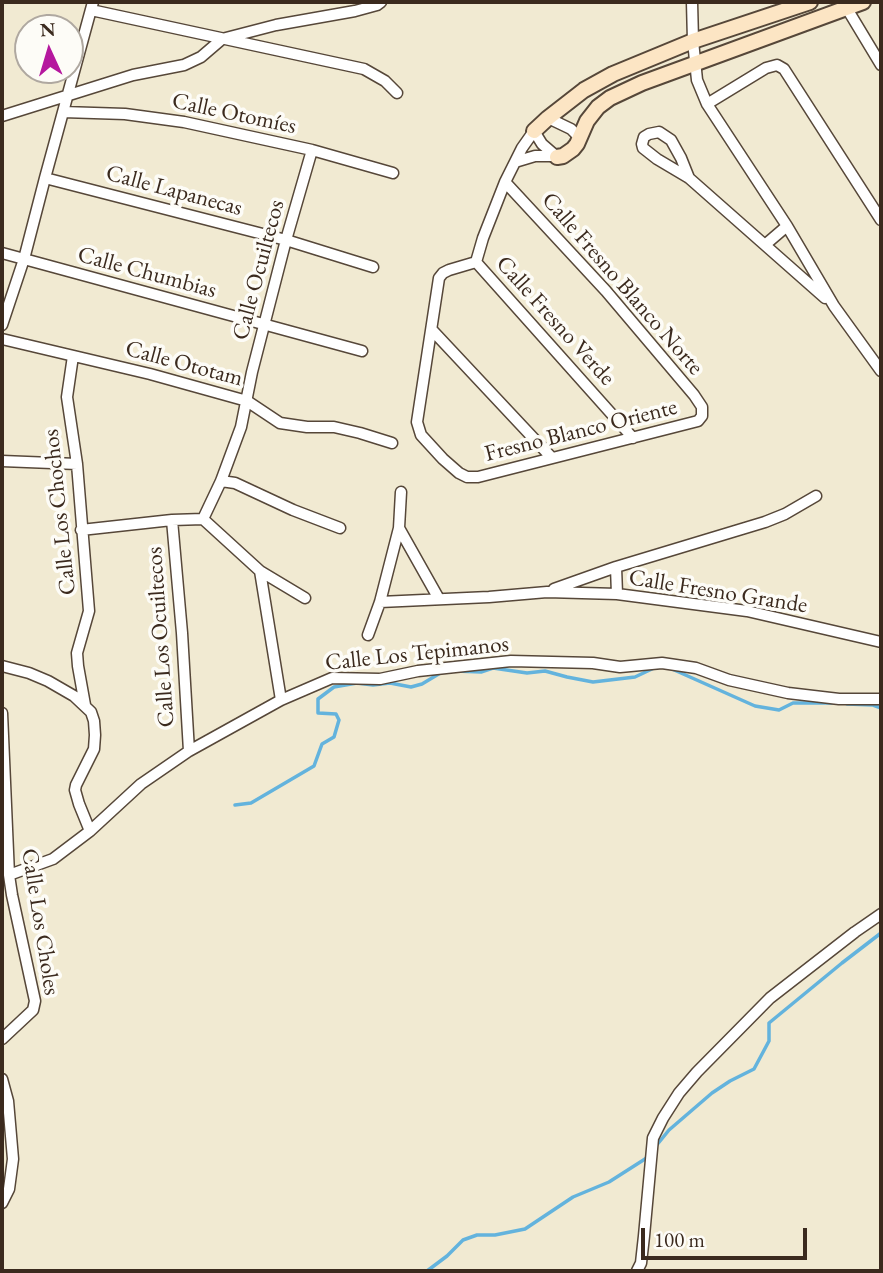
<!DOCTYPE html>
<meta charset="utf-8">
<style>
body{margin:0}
#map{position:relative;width:883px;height:1273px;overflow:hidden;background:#f1ead2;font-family:"EB Garamond",serif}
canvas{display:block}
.frame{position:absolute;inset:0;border:4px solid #3b2a1e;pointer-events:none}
.north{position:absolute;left:14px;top:14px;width:70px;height:70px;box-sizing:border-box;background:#fdfcf7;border:2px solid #afa8a0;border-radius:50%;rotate:356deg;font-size:19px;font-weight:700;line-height:28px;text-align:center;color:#3b2a1e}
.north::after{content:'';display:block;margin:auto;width:24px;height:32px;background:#b5179e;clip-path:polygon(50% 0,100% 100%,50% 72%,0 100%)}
.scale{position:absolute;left:641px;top:1228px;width:166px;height:32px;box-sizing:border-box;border:4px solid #3b2a1e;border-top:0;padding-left:9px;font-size:21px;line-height:24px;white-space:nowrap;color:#3b2a1e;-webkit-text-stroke:5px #fdfcf7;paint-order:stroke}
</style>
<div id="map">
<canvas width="883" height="1273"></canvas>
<div class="frame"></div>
<div class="north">N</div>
<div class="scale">100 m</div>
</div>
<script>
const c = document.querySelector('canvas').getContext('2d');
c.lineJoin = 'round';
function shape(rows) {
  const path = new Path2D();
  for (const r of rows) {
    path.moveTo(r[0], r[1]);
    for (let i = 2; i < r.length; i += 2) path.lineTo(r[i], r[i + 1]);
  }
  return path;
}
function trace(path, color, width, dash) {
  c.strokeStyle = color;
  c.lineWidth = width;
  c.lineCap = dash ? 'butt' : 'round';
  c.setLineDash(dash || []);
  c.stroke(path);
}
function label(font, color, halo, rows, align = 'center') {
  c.font = font + ' "EB Garamond",serif';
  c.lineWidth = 7;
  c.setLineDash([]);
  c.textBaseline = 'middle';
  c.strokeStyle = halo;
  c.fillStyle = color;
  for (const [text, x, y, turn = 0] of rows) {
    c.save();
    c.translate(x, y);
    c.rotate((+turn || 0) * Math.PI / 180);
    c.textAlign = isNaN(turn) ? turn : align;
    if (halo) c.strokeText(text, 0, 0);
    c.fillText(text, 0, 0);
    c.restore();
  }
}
const stream = shape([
 [672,669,755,706,779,710,793,703,832,703],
 [456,671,481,672,493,668,527,673,545,671,567,677,593,682,635,677,654,668],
 [847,704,873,705,881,708],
 [235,805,251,803,314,766,322,744,334,737,339,720,336,714,318,713,318,699,334,687,357,683,373,685,390,683,411,687,422,684,442,672],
 [656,1146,669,1130,712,1093,730,1081,754,1069,769,1041,769,1023,842,963,881,933],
 [427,1271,447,1256,463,1240,477,1235,495,1235,525,1229,573,1197,609,1182,645,1159,649,1155]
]);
const street = shape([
 [692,2,693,41,697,80,707,104,787,226,834,306,881,371],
 [843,2,881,65],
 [91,10,364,69,385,81,397,93],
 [707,104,766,68,777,65,784,69,881,220],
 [63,112,125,114,184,122,312,150,393,173],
 [2,116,133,75,184,65,201,57,222,39,276,25,355,11,377,5,381,2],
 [548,118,571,129,580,138],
 [515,162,535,156,555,156],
 [45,178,286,240,373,267],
 [689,178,681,158,671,140,659,132,649,134,644,137,642,144,643,148,657,159,689,178,825,298],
 [505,182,606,291,694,395,702,407,702,416,698,421,478,477,467,477,459,473,443,459,421,435,417,422,439,278,443,273,449,270,476,262,483,238,505,182,522,148,534,131,542,144,557,157],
 [766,244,787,226],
 [2,253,362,351],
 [476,262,633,438],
 [2,325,24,259,45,178,93,2],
 [432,330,552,458],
 [2,339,150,374,247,401,280,423,307,427,334,427,360,433,392,443],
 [73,356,67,397,77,464,89,611,77,653,78,666,85,705],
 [2,461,77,464],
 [221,481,235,483,293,510,340,528],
 [203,519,221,481,241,427,252,372,286,240,312,150],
 [203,519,260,571,305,598],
 [172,520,182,633,189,751],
 [399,528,439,599],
 [81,530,172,520,203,519],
 [616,567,617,594],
 [260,571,281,700],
 [554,589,616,567,765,522,785,514,816,496],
 [380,602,489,597,547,592,617,594,747,611,881,642],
 [368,635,380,602,399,528,401,492],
 [2,666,29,673,48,681,74,696,91,712,94,721,95,735,94,749,76,785,75,790,79,804,90,831],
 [2,713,9,875,12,895,35,1001,33,1010,2,1039],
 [9,875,53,859,90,831,141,784,189,751,281,700,332,678,380,679,418,671,511,661,593,663,620,667,662,663,696,668,729,680,788,693,839,699,881,699],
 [2,1079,8,1101,13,1159,9,1189,2,1203],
 [637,1271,641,1263,644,1236,653,1138,663,1118,679,1093,697,1072,770,998,855,932,881,914]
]);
const secondary = shape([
 [534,131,548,118,584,90,613,74,693,41,810,2],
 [557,157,563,156,573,149,577,144,587,121,598,107,610,98,642,83,863,2]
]);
const streetNames = [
 ["Calle Otomíes",234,114,12],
 ["Calle Lapanecas",174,191,15],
 ["Calle Ocuiltecos",259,270,-75],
 ["Calle Chumbias",147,273,15],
 ["Calle Fresno Blanco Norte",622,284,49],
 ["Calle Fresno Verde",555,321,48],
 ["Calle Ototam",184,364,15],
 ["Fresno Blanco Oriente",581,431,-14],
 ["Calle Los Chochos",60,512,-96],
 ["Calle Fresno Grande",718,592,9],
 ["Calle Los Ocuiltecos",161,637,-94],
 ["Calle Los Tepimanos",417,654,-6],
 ["Calle Los Choles",40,922,81]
];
trace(stream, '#63b3dd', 3.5);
trace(street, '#564739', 13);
trace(secondary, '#564739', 18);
trace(street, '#fff', 10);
trace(secondary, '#fce5c4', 14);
label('23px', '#3b2a1e', '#fdfcf7', streetNames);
</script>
